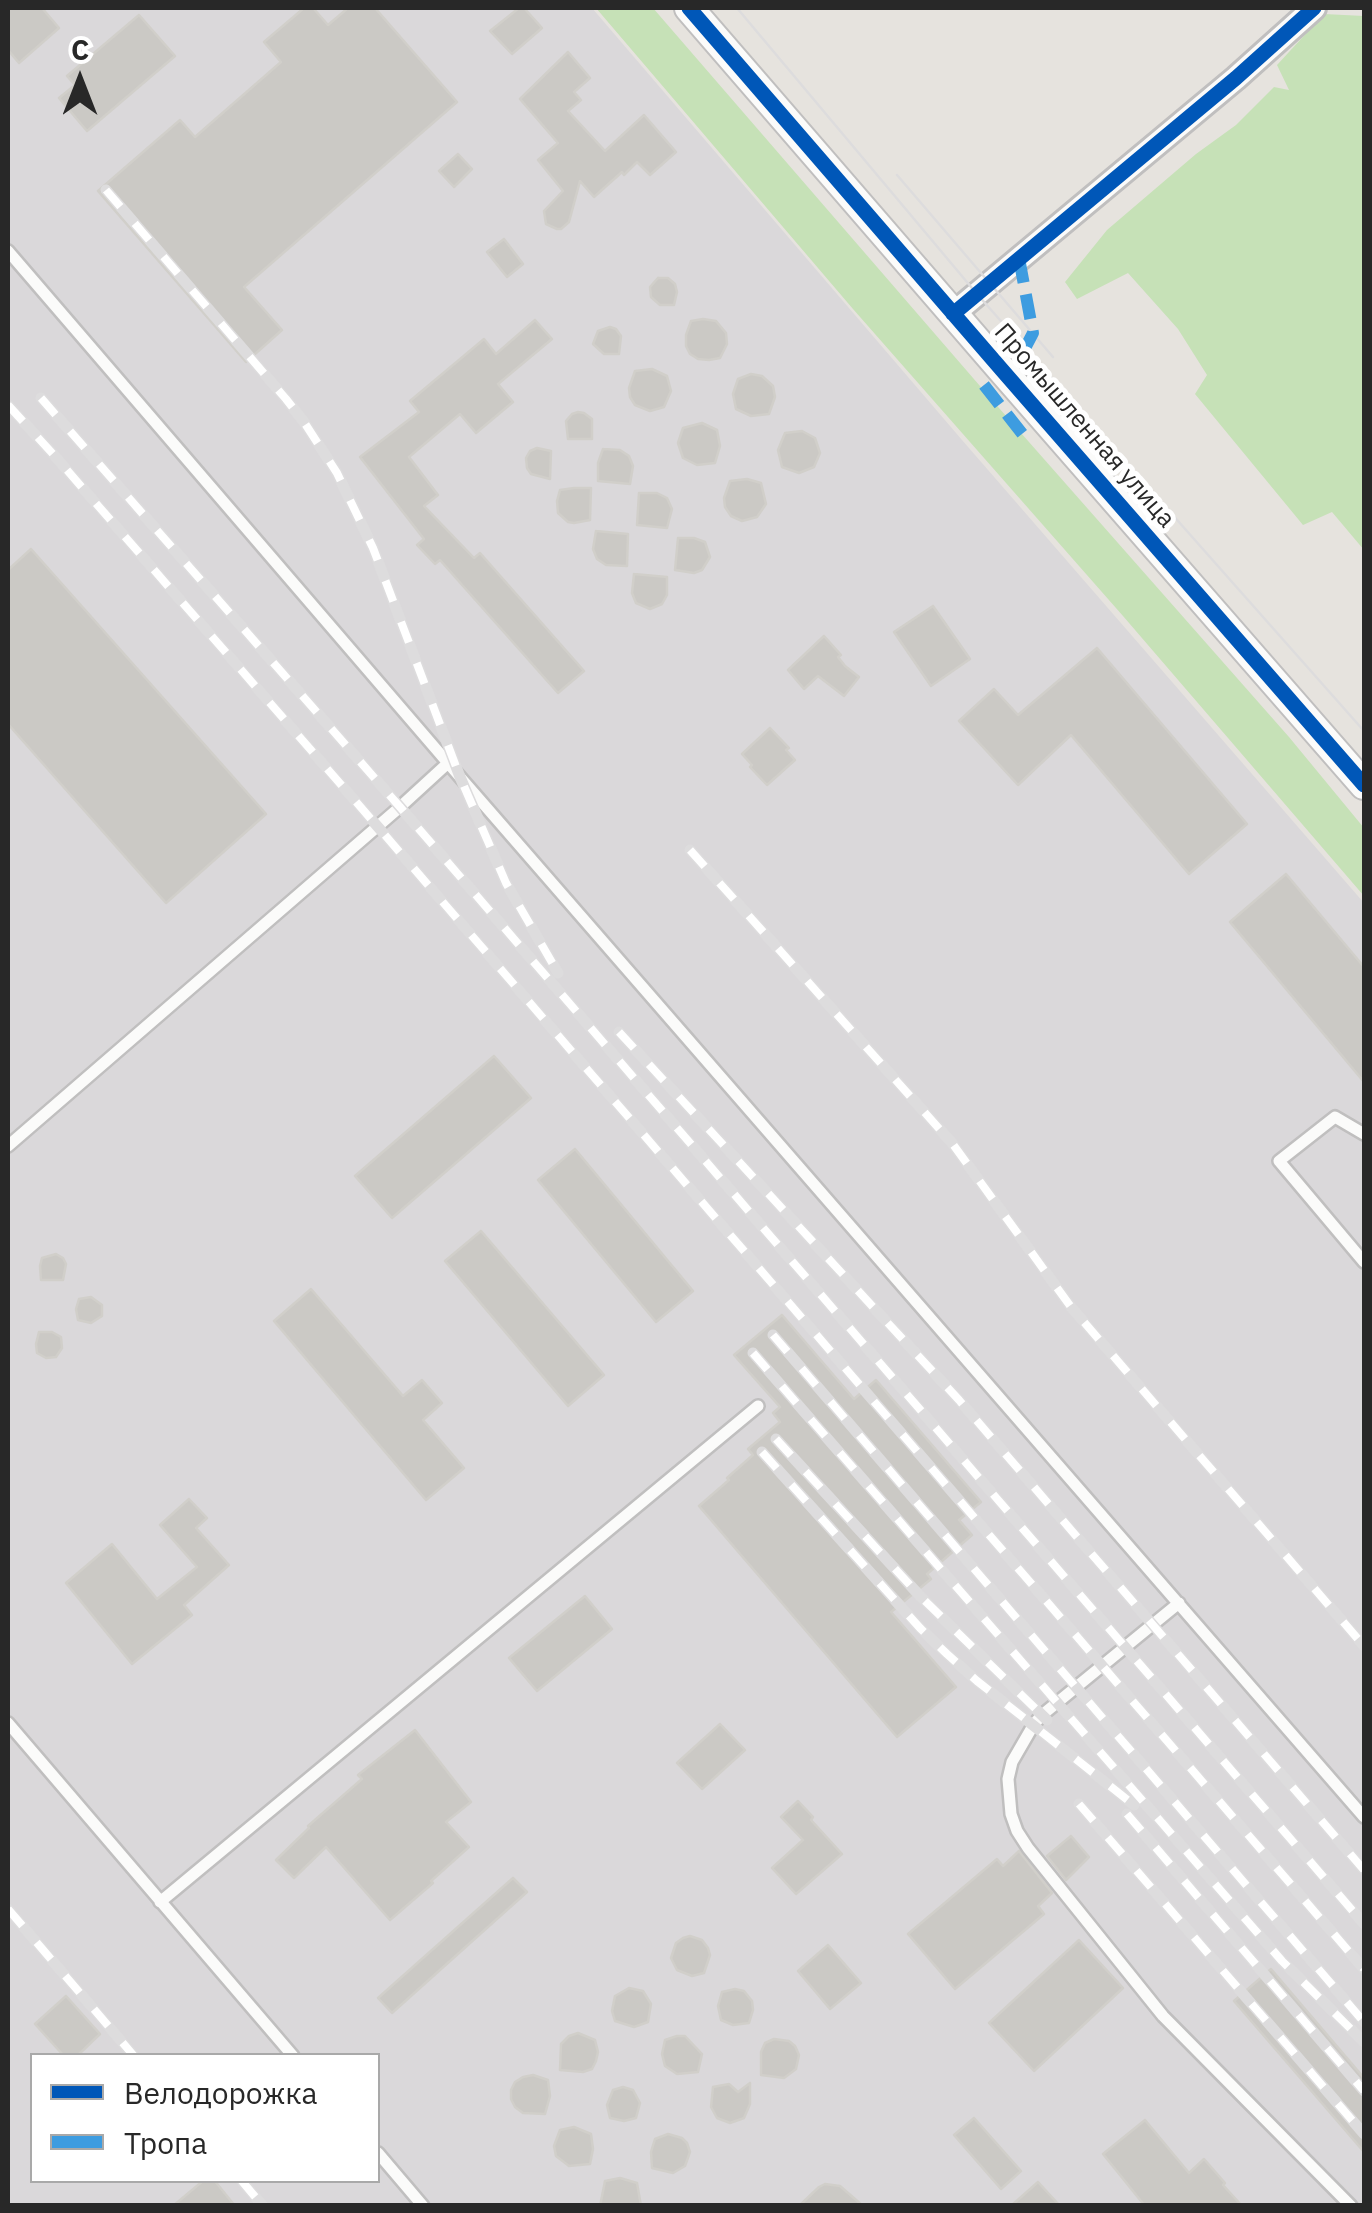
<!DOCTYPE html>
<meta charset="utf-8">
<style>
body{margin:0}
#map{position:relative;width:1372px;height:2213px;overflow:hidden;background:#e6e3de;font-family:"IBM Plex Sans",sans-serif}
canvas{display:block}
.frame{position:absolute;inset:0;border:10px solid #282828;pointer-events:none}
.legend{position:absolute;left:30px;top:2053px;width:350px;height:130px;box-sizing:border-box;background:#fff;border:2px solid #a9a9a9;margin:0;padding:12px 18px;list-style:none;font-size:30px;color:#282828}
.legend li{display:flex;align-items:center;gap:20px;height:50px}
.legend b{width:50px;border:2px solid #a9a9a9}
.north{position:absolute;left:30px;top:30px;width:100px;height:100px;-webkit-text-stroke:8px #fff;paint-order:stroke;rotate:0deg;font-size:28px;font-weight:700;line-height:40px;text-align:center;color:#282828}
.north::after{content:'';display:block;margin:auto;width:35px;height:45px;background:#282828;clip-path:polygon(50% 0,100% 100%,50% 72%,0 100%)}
</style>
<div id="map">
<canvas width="1372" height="2213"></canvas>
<div class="frame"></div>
<ul class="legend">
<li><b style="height:12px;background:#0057b8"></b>Велодорожка</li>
<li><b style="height:12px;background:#3d9ce0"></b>Тропа</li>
</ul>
<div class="north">С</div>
</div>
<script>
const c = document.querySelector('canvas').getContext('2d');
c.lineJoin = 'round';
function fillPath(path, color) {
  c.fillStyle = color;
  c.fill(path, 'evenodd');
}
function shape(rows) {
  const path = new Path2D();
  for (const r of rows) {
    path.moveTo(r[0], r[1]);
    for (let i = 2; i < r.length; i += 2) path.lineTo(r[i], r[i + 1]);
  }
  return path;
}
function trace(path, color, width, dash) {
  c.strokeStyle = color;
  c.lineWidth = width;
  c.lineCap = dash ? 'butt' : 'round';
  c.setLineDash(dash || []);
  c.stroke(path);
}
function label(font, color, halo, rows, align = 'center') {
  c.font = font + ' "IBM Plex Sans",sans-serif';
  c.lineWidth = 10;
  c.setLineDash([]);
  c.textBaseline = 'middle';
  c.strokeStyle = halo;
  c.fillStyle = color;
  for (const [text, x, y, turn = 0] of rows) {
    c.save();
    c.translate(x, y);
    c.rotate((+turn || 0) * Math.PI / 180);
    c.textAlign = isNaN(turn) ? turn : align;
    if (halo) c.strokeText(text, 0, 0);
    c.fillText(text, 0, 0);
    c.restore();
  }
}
const industrial = shape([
 [8,8,592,8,962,440,1364,903,1364,2205,8,2206],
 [32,2056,378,2056,378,2180,32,2180]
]);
const green = shape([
 [596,8,653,8,999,408,1289,737,1364,828,1364,896,1123,616,853,309],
 [1324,14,1364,16,1364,550,1332,512,1303,525,1195,394,1207,375,1178,329,1128,273,1077,299,1065,282,1107,230,1196,154,1236,125,1274,87,1289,90,1277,65]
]);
const building = shape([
 [8,8,42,8,59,28,19,63,8,50,8,8],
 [304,8,313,8,328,25,348,8,375,8,457,102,244,287,282,330,246,362,98,191,180,120,195,137,281,62,264,42,304,8],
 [519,8,524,8,542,28,512,54,490,31,519,8],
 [139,15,175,56,87,131,59,98,75,85,67,76,139,15],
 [568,52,590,78,574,92,581,100,568,111,605,151,644,115,676,152,650,175,637,162,624,175,622,172,594,197,580,181,569,222,561,229,557,229,546,224,544,211,563,191,538,160,558,143,520,99,568,52],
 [458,154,472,169,454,187,439,171,458,154],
 [504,239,523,264,507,277,487,252,504,239],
 [658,278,668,278,675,284,677,292,674,305,660,305,651,297,650,287,658,278],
 [703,319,716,321,726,333,727,344,720,358,709,360,698,359,690,354,686,346,686,335,691,321,703,319],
 [535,320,552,339,498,384,513,402,476,433,460,414,409,457,438,495,424,506,474,558,480,553,584,671,558,693,440,560,435,564,417,545,424,539,360,457,419,412,410,401,484,339,496,354,535,320],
 [610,327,616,329,621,336,619,354,604,354,593,344,598,331,610,327],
 [652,369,667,376,671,391,664,407,650,411,635,405,630,397,629,388,635,371,652,369],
 [751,374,762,376,773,386,775,397,769,414,751,416,736,409,733,394,738,379,751,374],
 [578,412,584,413,592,419,592,439,568,439,566,421,572,414,578,412],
 [702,423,717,430,720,446,715,463,697,465,683,458,678,443,683,428,702,423],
 [802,431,815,438,820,453,814,467,799,473,782,467,778,450,785,433,802,431],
 [537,448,551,451,550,479,531,474,527,468,526,458,530,451,537,448],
 [603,449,620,450,629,456,633,466,630,484,598,481,598,463,603,449],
 [747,479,761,483,766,504,757,517,742,521,731,516,725,507,724,498,730,481,747,479],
 [574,488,591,488,590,520,574,523,568,522,558,513,557,501,560,490,574,488],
 [639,493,657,493,667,498,672,509,667,528,637,525,639,493],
 [596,531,628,534,627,566,606,565,597,559,593,549,596,531],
 [678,538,694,538,705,542,710,557,702,570,694,573,675,570,678,538],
 [31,549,266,814,166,903,8,724,8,570,31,549],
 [634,574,667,577,667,595,662,604,650,609,636,603,632,593,634,574],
 [933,606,970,659,931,686,894,632,933,606],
 [824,636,841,655,838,657,845,666,859,677,844,696,818,676,804,689,788,670,824,636],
 [1097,648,1247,824,1189,874,1071,735,1018,785,959,721,994,689,1018,715,1097,648],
 [770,728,789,748,786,750,795,760,767,785,750,767,752,765,742,754,770,728],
 [1286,874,1364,967,1364,1082,1230,922,1286,874],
 [494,1056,531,1098,392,1218,355,1176,494,1056],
 [575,1149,693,1291,656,1322,538,1180,575,1149],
 [481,1231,604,1375,568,1406,445,1261,481,1231],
 [56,1254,63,1258,66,1264,63,1280,41,1280,40,1266,42,1258,56,1254],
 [311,1289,403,1396,422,1380,442,1403,423,1420,464,1468,426,1500,274,1321,311,1289],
 [91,1297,102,1305,102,1316,91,1323,78,1320,76,1309,79,1299,91,1297],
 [782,1315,854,1399,876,1380,981,1502,959,1520,972,1535,927,1574,931,1579,891,1612,956,1687,897,1737,699,1506,729,1480,727,1478,753,1455,748,1449,780,1422,773,1413,780,1407,734,1355,782,1315],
 [39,1332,52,1332,61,1337,62,1348,56,1357,46,1358,37,1353,36,1344,39,1332],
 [189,1499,207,1518,196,1528,229,1565,184,1605,192,1615,132,1664,66,1583,112,1544,157,1599,197,1567,160,1525,189,1499],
 [585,1596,612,1629,537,1691,509,1658,585,1596],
 [720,1724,745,1750,702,1789,677,1763,720,1724],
 [415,1730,471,1802,446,1822,469,1847,431,1881,433,1883,390,1920,326,1847,294,1878,276,1860,309,1828,308,1826,362,1779,358,1775,415,1730],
 [798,1801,813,1817,811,1820,842,1854,796,1894,772,1868,803,1840,781,1817,798,1801],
 [1071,1836,1089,1857,1066,1880,1047,1856,1071,1836],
 [1019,1851,1052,1893,1038,1906,1044,1914,955,1989,908,1934,997,1859,1003,1866,1019,1851],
 [513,1878,527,1892,392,2013,378,1998,513,1878],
 [690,1936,702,1940,708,1948,710,1955,704,1973,692,1976,677,1970,671,1958,676,1943,683,1938,690,1936],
 [1079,1940,1123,1988,1034,2071,989,2023,1079,1940],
 [828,1945,861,1983,830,2009,798,1971,828,1945],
 [1271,1969,1364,2078,1364,2152,1234,2001,1271,1969],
 [629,1988,643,1991,651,2004,648,2022,634,2027,615,2021,612,2011,615,1996,629,1988],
 [735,1989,744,1991,752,2001,753,2010,749,2023,733,2025,721,2020,718,2006,722,1992,735,1989],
 [66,1996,100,2034,77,2056,64,2056,35,2024,66,1996],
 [578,2033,595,2040,598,2052,596,2061,592,2069,583,2072,560,2070,561,2044,569,2036,578,2033],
 [677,2036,685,2036,702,2054,698,2072,677,2074,665,2066,662,2054,665,2040,677,2036],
 [774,2039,789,2041,795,2046,799,2055,796,2069,784,2078,761,2075,761,2052,765,2043,774,2039],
 [533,2075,548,2080,550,2096,545,2114,523,2113,515,2107,511,2099,511,2090,515,2082,523,2077,533,2075],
 [750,2083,750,2104,744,2118,730,2123,717,2118,711,2107,713,2087,729,2084,738,2092,750,2083],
 [623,2087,633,2090,640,2103,636,2118,624,2121,610,2118,607,2105,613,2090,623,2087],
 [974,2118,1021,2171,1001,2189,954,2135,974,2118],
 [1145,2120,1189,2173,1204,2159,1225,2183,1223,2185,1242,2206,1145,2206,1103,2154,1145,2120],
 [574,2127,591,2134,593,2149,590,2164,569,2166,556,2156,554,2146,560,2130,574,2127],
 [668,2134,682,2138,687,2143,690,2152,685,2166,673,2173,652,2168,651,2152,655,2139,668,2134],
 [620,2178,637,2183,641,2206,600,2206,605,2181,620,2178],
 [204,2180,214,2180,235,2206,173,2206,204,2180],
 [1038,2182,1060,2206,1011,2206,1038,2182],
 [825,2184,840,2186,863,2206,799,2206,819,2187,825,2184]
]);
const service = shape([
 [8,251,460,777,1364,1817],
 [1364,1134,1335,1117,1279,1161,1364,1262],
 [8,1146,400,807,448,763],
 [1179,1603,1042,1715,1034,1724,1012,1762,1008,1779,1011,1814,1017,1831,1028,1848,1163,2016,1351,2206],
 [8,1723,293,2056],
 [160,1902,758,1406],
 [378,2153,423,2206]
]);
const minor = shape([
 [953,314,1236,78,1314,8]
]);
const tertiary = shape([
 [689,8,1002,370,1364,785]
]);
const tram = shape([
 [737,8,977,294,1364,731],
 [897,175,1053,357]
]);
const rail = shape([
 [106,190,286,399,304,422,337,473,373,548,460,777,506,883,558,973],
 [41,398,400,807,1364,1924],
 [8,405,53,454,378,827,1364,1969],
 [690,850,952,1143,1071,1307,1364,1646],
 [619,1032,959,1400,1364,1870],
 [773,1335,1364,2022],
 [753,1353,1282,1961,1364,2042],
 [776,1439,920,1596,1047,1720],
 [762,1452,920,1628,947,1654,977,1681,1134,1805],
 [1079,1804,1364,2134],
 [1127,1814,1364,2091],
 [8,1909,134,2056],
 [241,2180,263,2206]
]);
const quiet = shape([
 [1019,258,1033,333,1022,354],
 [984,385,1024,436]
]);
const cycleway = shape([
 [689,8,1002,370,1364,785],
 [953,314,1236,78,1314,8]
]);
const streetNames = [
 ["Промышленная улица",1084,426,49]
];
fillPath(industrial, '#dad8da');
fillPath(green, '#c6e1b7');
fillPath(building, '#cbc9c5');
trace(building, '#d1cfca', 2.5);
trace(service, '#c0bfbf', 16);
trace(minor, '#c0bfbf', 28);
trace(tertiary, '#c0bfbf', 32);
trace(service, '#fbfbfa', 11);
trace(minor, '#fbfbfa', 22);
trace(tertiary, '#fbfbfa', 28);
trace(tram, '#dddcdd', 2.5);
trace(rail, '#dddcdd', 11);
trace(rail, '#fff', 8, [22]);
trace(quiet, '#3d9ce0', 12, [25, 12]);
trace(cycleway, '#0057b8', 15);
label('25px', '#282828', '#fff', streetNames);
</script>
